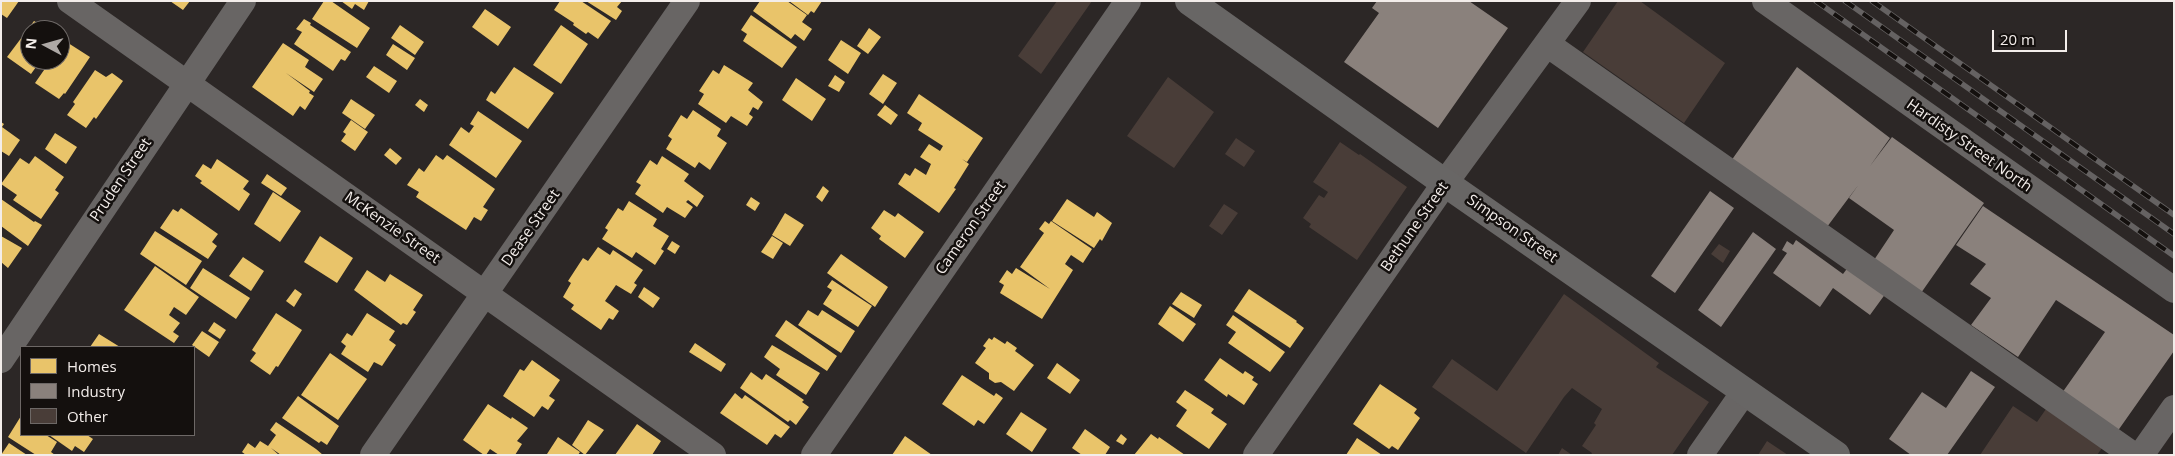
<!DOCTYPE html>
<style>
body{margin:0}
#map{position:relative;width:2175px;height:456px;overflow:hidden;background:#2c2726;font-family:"Open Sans",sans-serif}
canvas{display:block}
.frame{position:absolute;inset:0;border:2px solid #f3edea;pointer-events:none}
.legend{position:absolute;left:20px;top:346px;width:175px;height:90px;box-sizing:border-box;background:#14100e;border:1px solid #6d6866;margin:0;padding:6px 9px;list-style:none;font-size:15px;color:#f3edea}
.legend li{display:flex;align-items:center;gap:10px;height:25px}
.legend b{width:25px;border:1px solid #6d6866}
.north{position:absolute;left:20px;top:20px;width:50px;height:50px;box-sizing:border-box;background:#14100e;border:1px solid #6d6866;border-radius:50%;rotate:276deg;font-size:14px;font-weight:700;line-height:20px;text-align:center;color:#f3edea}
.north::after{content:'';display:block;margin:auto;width:18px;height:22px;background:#ada8a5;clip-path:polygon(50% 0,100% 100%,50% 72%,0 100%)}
.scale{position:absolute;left:1992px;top:30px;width:75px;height:22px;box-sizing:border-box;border:2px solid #f3edea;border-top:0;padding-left:6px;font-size:15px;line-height:18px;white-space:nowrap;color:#f3edea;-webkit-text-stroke:4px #14100e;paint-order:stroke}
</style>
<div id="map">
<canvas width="2175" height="456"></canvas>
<div class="frame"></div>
<ul class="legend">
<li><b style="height:14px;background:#e9c46a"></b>Homes</li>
<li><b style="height:14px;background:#8a817c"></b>Industry</li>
<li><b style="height:14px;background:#493d38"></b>Other</li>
</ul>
<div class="north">N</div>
<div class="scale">20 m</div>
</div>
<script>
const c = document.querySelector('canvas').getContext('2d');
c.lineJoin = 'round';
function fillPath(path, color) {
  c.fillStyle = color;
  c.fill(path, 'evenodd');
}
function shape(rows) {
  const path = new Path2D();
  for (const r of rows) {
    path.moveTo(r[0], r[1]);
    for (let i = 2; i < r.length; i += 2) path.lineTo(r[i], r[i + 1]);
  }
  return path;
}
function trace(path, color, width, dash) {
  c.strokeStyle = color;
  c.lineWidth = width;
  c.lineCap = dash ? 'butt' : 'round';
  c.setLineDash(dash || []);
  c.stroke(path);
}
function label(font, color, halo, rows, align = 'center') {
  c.font = font + ' "Open Sans",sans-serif';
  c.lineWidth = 5;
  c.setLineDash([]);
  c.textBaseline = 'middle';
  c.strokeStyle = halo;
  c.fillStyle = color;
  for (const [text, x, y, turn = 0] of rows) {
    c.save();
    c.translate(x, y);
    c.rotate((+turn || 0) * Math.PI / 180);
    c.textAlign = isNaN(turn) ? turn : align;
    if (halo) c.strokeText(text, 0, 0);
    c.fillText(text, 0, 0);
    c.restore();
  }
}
const homes = shape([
 [1,1,19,1,7,18,1,14],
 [170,1,190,1,183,10],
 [324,1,331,1,370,28,357,48,312,19],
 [341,1,369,1,364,10,355,4,352,9],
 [560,1,581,1,611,21,598,39,588,32,586,34,573,25,574,23,554,10],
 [586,1,622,1,617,7,622,11,616,20],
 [760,1,787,1,807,15,802,22,812,29,804,41,795,34,791,39,753,11],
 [789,1,822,1,814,13,811,11,808,15],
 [485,9,511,27,498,46,472,27],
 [751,15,797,47,782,68,743,41,747,34,741,30],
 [304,19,311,23,310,25,351,52,345,61,341,59,333,71,294,44,302,32,296,29],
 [34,21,50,30,30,30,30,60,41,60,31,74,7,57],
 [400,25,424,42,415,55,391,38],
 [561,25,588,44,561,84,533,65],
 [869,28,881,37,868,54,857,46],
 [841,40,861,53,848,74,828,60],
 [65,41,90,57,65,94,64,93,59,99,35,83,51,60,60,60,60,48],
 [283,43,309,60,305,67,323,79,314,92,286,73,310,91,309,93,314,96,305,110,300,106,293,116,252,87],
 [393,44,415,58,407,70,386,55],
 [724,65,753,83,748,90,763,102,758,110,753,107,749,114,753,117,747,126,731,116,726,123,698,104,704,94,699,91,713,70,719,74],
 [374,66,397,81,389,93,366,77],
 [514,67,554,93,528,129,486,100,491,91,495,94],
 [95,70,106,77,112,73,123,81,96,119,94,117,86,128,67,115,75,104,73,102],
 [883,74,897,83,883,104,869,94],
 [835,75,845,82,839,92,828,86],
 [796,78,826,99,812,121,782,100],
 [919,94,983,138,967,162,962,159,969,164,954,188,956,189,939,213,898,184,905,173,910,176,915,168,926,175,931,164,920,157,929,144,940,151,943,146,918,130,922,123,907,113],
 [351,99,375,115,365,129,342,113],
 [420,99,428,105,424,112,415,105],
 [885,105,898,115,891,125,877,115],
 [693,110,721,129,717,136,727,143,710,170,699,162,695,168,666,149,672,139,668,136,681,115,687,119],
 [478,111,522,141,496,178,449,145,461,127,469,133,474,126,470,124],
 [351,120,368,132,355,151,341,141,346,134,343,132],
 [1,122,4,124,2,127,20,140,9,156,1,151],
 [55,133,77,147,66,164,45,149],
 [390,148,402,158,396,165,384,155],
 [436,155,443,160,447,155,495,189,483,207,488,210,481,221,474,217,466,230,416,197,419,192,407,185,419,168,424,172],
 [35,156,64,177,55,190,59,193,41,219,13,200,17,195,1,184,20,158,29,164],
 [662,156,689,174,684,181,704,196,697,207,688,200,686,202,693,207,685,218,667,207,663,213,635,194,641,185,636,182,650,160,657,165],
 [217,159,249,181,243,189,250,194,239,211,200,183,202,181,195,176,203,164,211,169],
 [267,174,287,188,281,196,261,183],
 [823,186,829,191,822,202,816,197],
 [273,192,301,211,280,242,254,224],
 [751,197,760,203,755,211,746,205],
 [1,199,34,222,35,221,42,225,28,246,1,226],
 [1067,199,1094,217,1097,212,1112,223,1102,241,1100,239,1094,248,1052,221],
 [629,201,657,219,653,226,669,236,661,249,664,251,655,265,636,252,632,258,602,239,608,230,605,228,618,208,623,211],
 [181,208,218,234,212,242,217,246,208,259,160,228,173,209,178,212],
 [884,210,895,217,898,213,924,232,905,258,879,239,881,236,871,228],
 [785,213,804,225,790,246,772,235],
 [1045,221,1049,224,1051,221,1092,249,1083,263,1071,255,1065,264,1073,270,1042,319,1000,293,1004,285,999,282,1007,270,1012,274,1016,268,1050,289,1020,267,1044,233,1039,229],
 [155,231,202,261,186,285,140,254],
 [1,236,22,248,8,268,1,262],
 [320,236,353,258,337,283,304,262],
 [772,236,783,243,773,259,761,252],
 [672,241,680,246,675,254,667,249],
 [598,247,610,255,613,250,643,270,634,283,637,285,631,294,616,285,605,301,619,311,613,320,609,318,601,330,571,309,574,305,563,297,571,283,568,281,583,258,588,261],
 [841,254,888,287,875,307,827,273],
 [243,257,264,271,251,291,229,276],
 [155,266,199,297,186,315,174,307,169,315,180,323,173,332,179,336,174,343,124,310],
 [203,268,250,298,236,319,190,288],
 [367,270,385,282,390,274,423,295,413,310,416,312,407,325,403,323,401,325,354,290],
 [832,280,872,306,858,327,823,304,832,290,827,287],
 [644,287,660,298,653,308,638,297],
 [295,289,302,294,294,307,286,301],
 [1249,289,1297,321,1296,322,1304,328,1290,348,1234,311],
 [1181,292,1202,305,1194,318,1172,304],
 [1170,306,1196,324,1183,342,1158,324],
 [808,310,818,316,822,310,855,331,841,353,798,325],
 [276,313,302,330,278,367,276,366,270,375,250,361,256,353,252,350],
 [367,313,395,331,389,340,396,345,382,366,374,362,368,372,341,354,346,346,341,342,347,333,352,336],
 [1233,315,1285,352,1270,372,1228,343,1236,332,1226,325],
 [786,320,837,356,827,371,775,336],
 [214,322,226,330,220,339,208,331],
 [202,331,219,342,209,357,192,345],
 [99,334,120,347,90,347],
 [994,337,1005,344,1007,341,1017,348,1015,351,1034,365,1014,391,1001,382,995,383,989,379,989,373,975,363,986,348,983,346,989,338,992,340],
 [695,343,726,364,721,372,689,352],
 [772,345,820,373,806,395,776,375,780,369,764,357],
 [330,353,367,379,338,420,301,395],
 [1220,358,1243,374,1245,371,1254,377,1252,380,1258,384,1244,405,1228,394,1227,397,1204,380],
 [532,360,560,380,549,396,555,400,548,410,542,406,534,417,503,396,520,369,524,371],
 [1057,363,1080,380,1070,394,1047,378],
 [751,372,762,380,766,374,804,400,802,402,809,407,796,425,790,420,788,422,740,388],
 [962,375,994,396,996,393,1003,398,984,424,978,420,974,426,942,404],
 [1380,384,1417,409,1414,413,1420,418,1398,450,1392,446,1389,449,1353,424],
 [1185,390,1214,409,1211,413,1227,424,1209,449,1176,426,1187,410,1176,402],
 [735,393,742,399,745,395,790,427,781,438,775,434,767,445,720,413],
 [298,396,339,426,327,445,321,441,319,443,282,418],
 [488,404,511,419,512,417,528,428,517,441,522,444,515,455,499,455,490,449,486,455,484,455,463,440],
 [1021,412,1047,429,1032,452,1006,434],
 [21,416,21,435,46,435,57,442,51,452,55,455,36,455,8,437],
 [588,420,604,430,585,455,572,445],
 [276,422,316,449,323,455,281,455,271,448,279,455,246,455,242,452,248,443,255,448,260,441,268,446,276,435,270,430],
 [637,424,661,441,652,455,615,455],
 [1085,429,1110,447,1105,455,1082,455,1072,448],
 [1121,434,1127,439,1123,445,1116,441],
 [1151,434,1158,439,1159,437,1185,455,1134,455],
 [49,435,87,435,93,439,84,452,75,446,72,451],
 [905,436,932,455,892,455],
 [558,437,580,452,578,455,547,454],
 [1357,438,1382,455,1346,455],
 [9,443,27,455,1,455]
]);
const industry = shape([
 [1377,1,1469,1,1508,28,1438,128,1344,62,1379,13,1372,8],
 [1797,67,1890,138,1870,166,1892,137,1984,203,1921,293,1874,260,1894,230,1849,198,1859,184,1824,231,1731,161],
 [1710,191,1734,208,1675,293,1651,276],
 [1983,206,2174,335,2174,351,2117,432,2062,393,2105,332,2056,300,2018,357,1971,325,1991,298,1970,284,1986,264,1956,245],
 [1753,232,1776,249,1721,327,1698,310],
 [1796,240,1843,274,1849,266,1886,293,1870,315,1833,288,1820,307,1773,273,1787,253,1782,250,1787,241,1793,245],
 [1971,371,1995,387,1947,455,1911,455,1889,439,1922,392,1946,408]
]);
const building = shape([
 [1057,1,1092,1,1041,74,1018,56],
 [1618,1,1640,1,1725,63,1684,123,1583,52],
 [1168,77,1214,112,1174,168,1127,136],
 [1236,138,1255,151,1244,167,1225,154],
 [1340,142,1359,155,1360,154,1407,187,1357,260,1309,227,1311,224,1303,218,1319,195,1324,198,1328,192,1313,182],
 [1224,204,1238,213,1222,235,1209,226],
 [1719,244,1730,251,1723,263,1711,254],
 [1564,294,1659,363,1656,367,1709,402,1672,455,1591,455,1592,453,1582,446,1596,425,1594,423,1602,409,1572,388,1564,397,1526,453,1432,387,1452,359,1497,391],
 [2013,406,2037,422,2046,409,2102,448,2097,455,1980,455],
 [1767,441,1788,455,1758,455],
 [1562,448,1572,455,1558,455]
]);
const minor = shape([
 [70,1,713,455],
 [1765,1,2174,290],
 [1547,44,2133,455],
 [1,360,243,1],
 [373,455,687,1],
 [814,455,1128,1],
 [1256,455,1445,183,1578,1],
 [1700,455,1744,392],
 [2141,455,2174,408]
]);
const major = shape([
 [1189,1,1445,183,1836,455]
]);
const rail = shape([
 [1816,1,2174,256],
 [1845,1,2174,234],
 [1872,1,2174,215]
]);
const streetNames = [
 ["Hardisty Street North",1969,146,35],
 ["Pruden Street",121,180,-56],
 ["Bethune Street",1415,227,-55],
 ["McKenzie Street",392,228,35],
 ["Dease Street",531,228,-55],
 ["Cameron Street",971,228,-55],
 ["Simpson Street",1512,229,35]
];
fillPath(homes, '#e9c46a');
fillPath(industry, '#8a817c');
fillPath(building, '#493d38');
trace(minor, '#686564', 26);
trace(major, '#686665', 28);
trace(rail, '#656262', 5.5);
trace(rail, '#14100e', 4, [11]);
label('15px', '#f3edea', '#14100e', streetNames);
</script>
